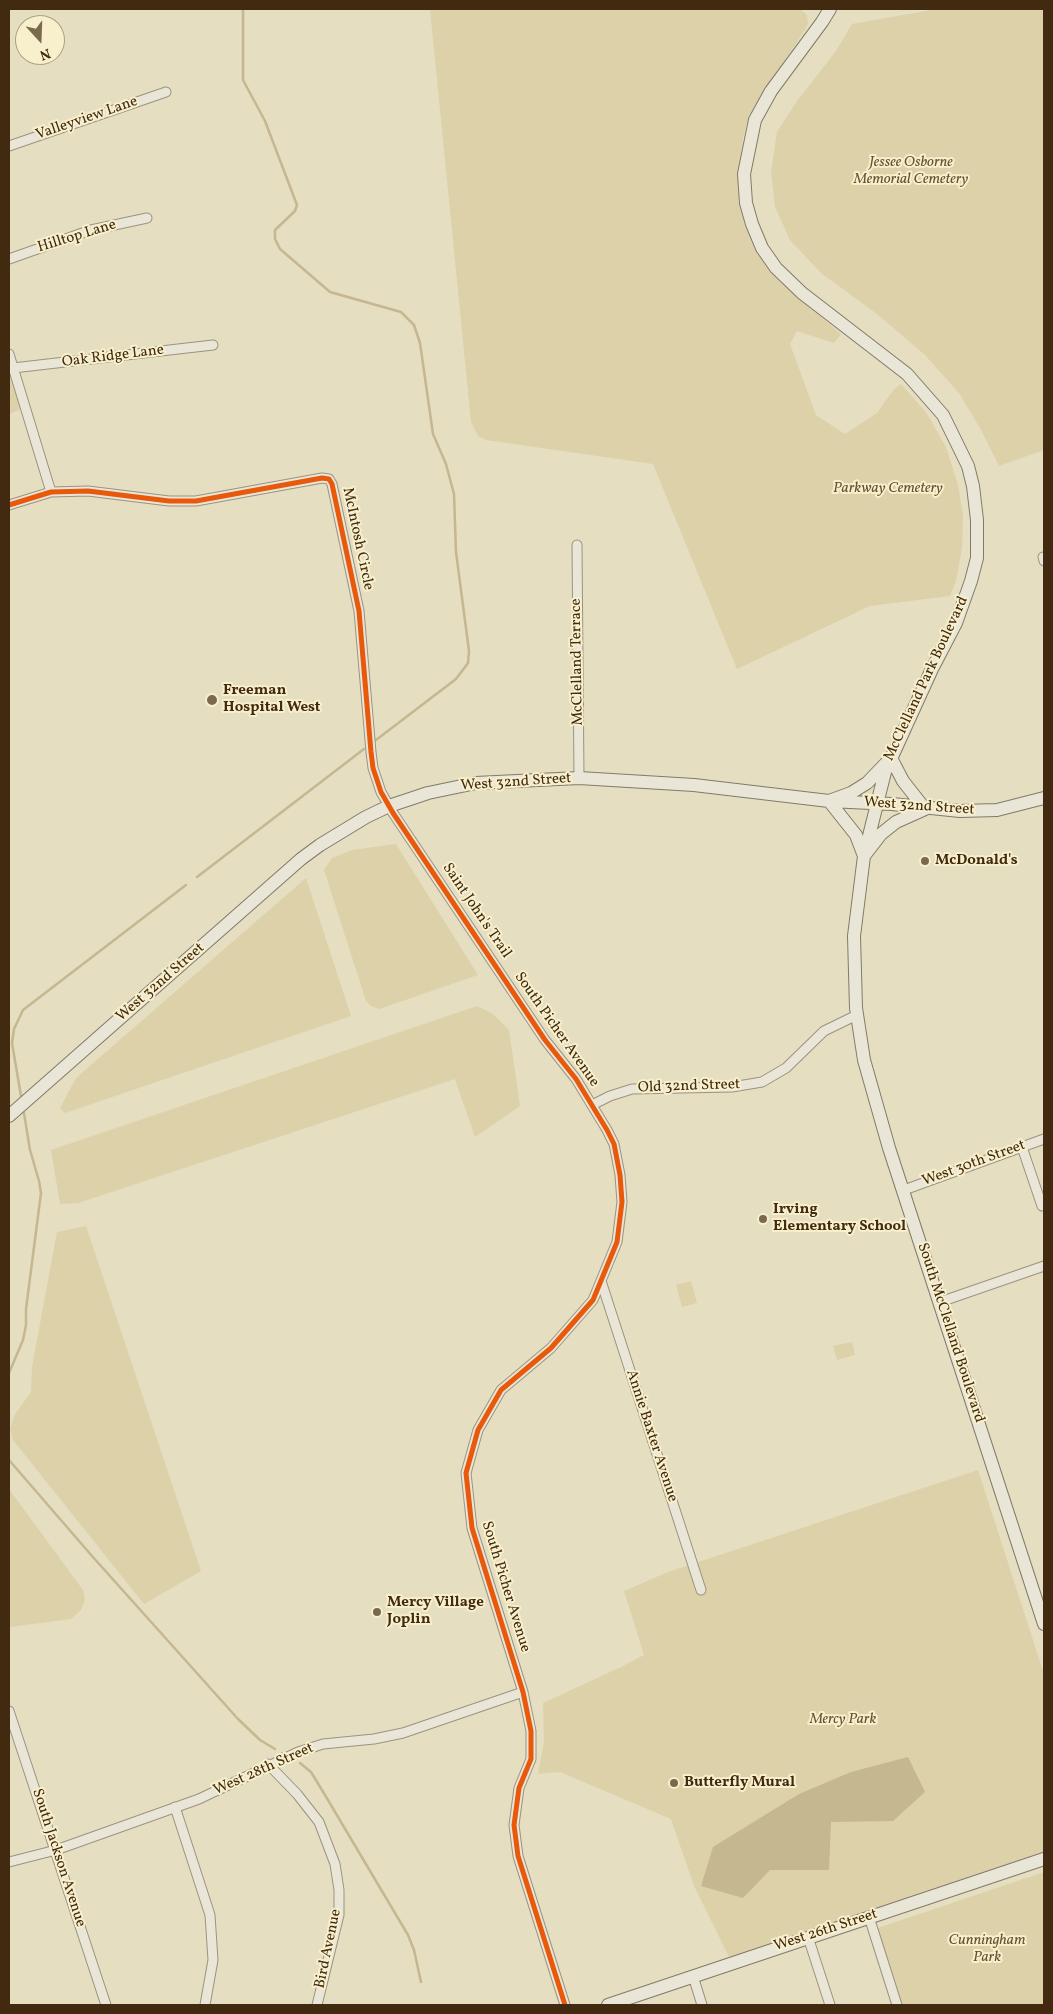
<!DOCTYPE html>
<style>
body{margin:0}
#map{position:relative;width:1053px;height:2014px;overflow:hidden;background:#e5dec1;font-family:Vollkorn,serif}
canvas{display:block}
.frame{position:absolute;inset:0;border:10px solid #412a0f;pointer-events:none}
.north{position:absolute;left:15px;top:15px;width:50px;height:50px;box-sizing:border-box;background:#f8efcd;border:1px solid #afa081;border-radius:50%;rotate:160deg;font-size:14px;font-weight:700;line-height:20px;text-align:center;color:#412a0f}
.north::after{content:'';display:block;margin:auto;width:18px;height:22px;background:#7a694d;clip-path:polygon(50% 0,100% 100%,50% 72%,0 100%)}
</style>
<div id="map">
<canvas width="1053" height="2014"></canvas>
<div class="frame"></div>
<div class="north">N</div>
</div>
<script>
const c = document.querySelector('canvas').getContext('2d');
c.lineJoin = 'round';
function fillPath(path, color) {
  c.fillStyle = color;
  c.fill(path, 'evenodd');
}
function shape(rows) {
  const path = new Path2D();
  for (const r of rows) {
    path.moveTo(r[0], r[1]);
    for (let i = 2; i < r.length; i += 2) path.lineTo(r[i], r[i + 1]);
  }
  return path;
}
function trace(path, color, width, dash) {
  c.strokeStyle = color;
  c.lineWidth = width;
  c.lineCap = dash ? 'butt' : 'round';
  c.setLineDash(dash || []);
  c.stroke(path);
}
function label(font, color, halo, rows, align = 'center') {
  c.font = font + ' Vollkorn,serif';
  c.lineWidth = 4;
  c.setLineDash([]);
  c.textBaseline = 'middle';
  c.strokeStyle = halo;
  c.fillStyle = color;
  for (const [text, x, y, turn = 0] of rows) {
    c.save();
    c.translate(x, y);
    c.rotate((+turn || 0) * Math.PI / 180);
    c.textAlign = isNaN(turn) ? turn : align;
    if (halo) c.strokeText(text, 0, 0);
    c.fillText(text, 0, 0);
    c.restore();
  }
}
const green = shape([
 [430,9,800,9,807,15,808,24,805,30,749,115,743,138,738,175,739,203,745,226,754,248,780,282,841,334,834,343,797,331,790,344,816,415,845,434,877,413,894,389,901,384,926,412,946,447,958,485,963,515,962,548,956,581,950,596,870,606,737,669,653,464,486,440,478,436,471,422],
 [937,9,1044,9,1044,450,999,466,981,430,959,393,925,355,877,314,821,273,790,240,775,207,771,172,777,132,797,101,836,51,852,24],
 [9,371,21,409,9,414],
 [396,844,478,975,379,1009,371,1006,366,1001,324,870,332,858,352,850],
 [306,878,351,1016,65,1113,60,1108,76,1078],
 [477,1006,493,1014,509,1030,520,1106,475,1137,455,1079,78,1203,60,1204,51,1150],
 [86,1226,201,1571,144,1604,13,1440,10,1429,15,1414,31,1392,32,1367,57,1232],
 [691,1281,697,1303,682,1307,676,1285],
 [852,1342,855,1355,837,1360,833,1346],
 [978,1470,1044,1674,1044,1859,732,1963,694,1886,671,1819,560,1772,538,1774,544,1742,543,1703,621,1667,644,1655,624,1591,668,1572],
 [9,1489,83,1590,85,1600,81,1610,71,1619,9,1627],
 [1044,1872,1044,2005,900,2005,875,1929]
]);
const water = shape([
 [908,1757,925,1792,893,1821,831,1822,829,1870,770,1870,743,1898,701,1886,713,1847,799,1794,851,1772]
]);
const stream = shape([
 [243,9,243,80,265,121,297,205,295,211,275,230,275,239,280,249,330,292,401,312,414,325,420,343,433,434,446,464,454,494,456,552,469,651,468,663,456,679,376,740],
 [197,877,364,749],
 [21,1096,12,1043,14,1029,23,1010,186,885],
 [9,1373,23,1340,26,1325,26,1309,41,1193,39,1181,30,1150,24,1113],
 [9,1460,92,1556,238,1719,260,1740,275,1749],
 [282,1753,284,1754],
 [300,1763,311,1772,325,1795,408,1935,414,1950,421,1982]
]);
const street = shape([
 [9,146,166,92],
 [9,259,91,230,147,218],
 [9,354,51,492],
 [13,368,213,345],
 [9,505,51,492,88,491,169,501,196,501,322,478,329,479,332,484,359,611,371,752,373,768,381,792,393,813,545,1040,576,1079,607,1130,614,1144,620,1175,622,1202,617,1242,593,1300,551,1348,501,1390,478,1430,466,1473,472,1528,523,1692,531,1731,531,1759,519,1788,514,1825,518,1856,565,2005],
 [577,545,579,778],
 [1043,557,1044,561],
 [592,1105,610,1096,632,1089,732,1087,762,1082,786,1068,824,1031,857,1015],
 [1022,1147,1042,1206],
 [904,1190,1044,1139],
 [601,1281,701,1590],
 [940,1302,1044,1266],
 [9,1711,106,2005],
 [268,1764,297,1794,319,1822,335,1864,339,1890,339,1915,317,2005],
 [175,1807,210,1915,213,1960,205,2005],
 [9,1862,56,1850,199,1799,298,1752,323,1744,374,1739,403,1733,523,1692],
 [869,1917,897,2005],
 [808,1937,830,2005],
 [693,1976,702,2005]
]);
const secondary = shape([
 [830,9,822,22,771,91,755,120,744,174,746,203,752,224,762,248,776,268,802,293,907,374,943,415,968,466,973,486,977,520,977,558,971,581,956,623,932,669,885,772,864,856,854,936,856,1008,864,1060,889,1148,1044,1624],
 [891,758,903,781,925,809,896,822,881,834,864,856,856,835,829,801,851,793,867,783,891,758],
 [9,1116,301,859,320,845,366,817,389,806,428,793,476,783,579,778,694,785,829,801,892,804,960,811,997,810,1044,798],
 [608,2005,1044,1859]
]);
const cycleway = shape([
 [9,505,51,492,88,491,169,501,196,501,322,478,329,479,332,484,359,611,371,752,373,768,381,792,393,813,545,1040,576,1079,607,1130,614,1144,620,1175,622,1202,617,1242,593,1300,551,1348,501,1390,478,1430,466,1473,472,1528,523,1692,531,1731,531,1759,519,1788,514,1825,518,1856,565,2005]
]);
const markers = [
 [212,700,6,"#7a694d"],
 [925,861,5,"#7a694d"],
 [763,1219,5,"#7a694d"],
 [377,1612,5,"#7a694d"],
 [674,1783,5,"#7a694d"]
];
const streetNames = [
 ["Valleyview Lane",87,119,-19],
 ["Hilltop Lane",77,237,-17],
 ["Oak Ridge Lane",113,357,-7],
 ["McIntosh Circle",357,539,78],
 ["McClelland Terrace",578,662,-91],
 ["McClelland Park Boulevard",927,679,-65],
 ["West 32nd Street",516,783,-4],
 ["West 32nd Street",919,807,4],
 ["Saint John's Trail",476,911,56],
 ["West 32nd Street",161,983,-41],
 ["South Picher Avenue",556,1030,55],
 ["Old 32nd Street",689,1087,-2],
 ["West 30th Street",974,1164,-20],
 ["South McClelland Boulevard",950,1333,72],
 ["Annie Baxter Avenue",651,1436,72],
 ["South Picher Avenue",505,1587,73],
 ["West 28th Street",264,1770,-24],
 ["South Jackson Avenue",58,1858,72],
 ["West 26th Street",826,1931,-18],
 ["Bird Avenue",329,1949,-78]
];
const parkNames = [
 ["Jessee Osborne",911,163],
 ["Memorial Cemetery",911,180],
 ["Parkway Cemetery",888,489],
 ["Mercy Park",843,1720],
 ["Cunningham",987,1941],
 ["Park",987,1958]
];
const poiNames = [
 ["Freeman",223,691],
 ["Hospital West",223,708],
 ["McDonald's",935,861],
 ["Irving",773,1210],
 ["Elementary School",773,1227],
 ["Mercy Village",387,1603],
 ["Joplin",387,1620],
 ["Butterfly Mural",684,1783]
];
fillPath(green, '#ddd1a9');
fillPath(water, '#c5b790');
trace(stream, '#c5b790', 2.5);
trace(street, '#9a9380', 11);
trace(secondary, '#827a68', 14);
trace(street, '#e9e6d7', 9);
trace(secondary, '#e9e6d7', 12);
trace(cycleway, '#e8590c', 5);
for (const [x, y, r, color] of markers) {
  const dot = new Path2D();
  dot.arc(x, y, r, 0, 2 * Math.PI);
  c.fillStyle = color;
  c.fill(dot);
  trace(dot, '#f8efcd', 2);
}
label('15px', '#412a0f', '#f8efcd', streetNames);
label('italic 15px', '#665131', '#f8efcd', parkNames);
label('bold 15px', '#412a0f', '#f8efcd', poiNames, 'left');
</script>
